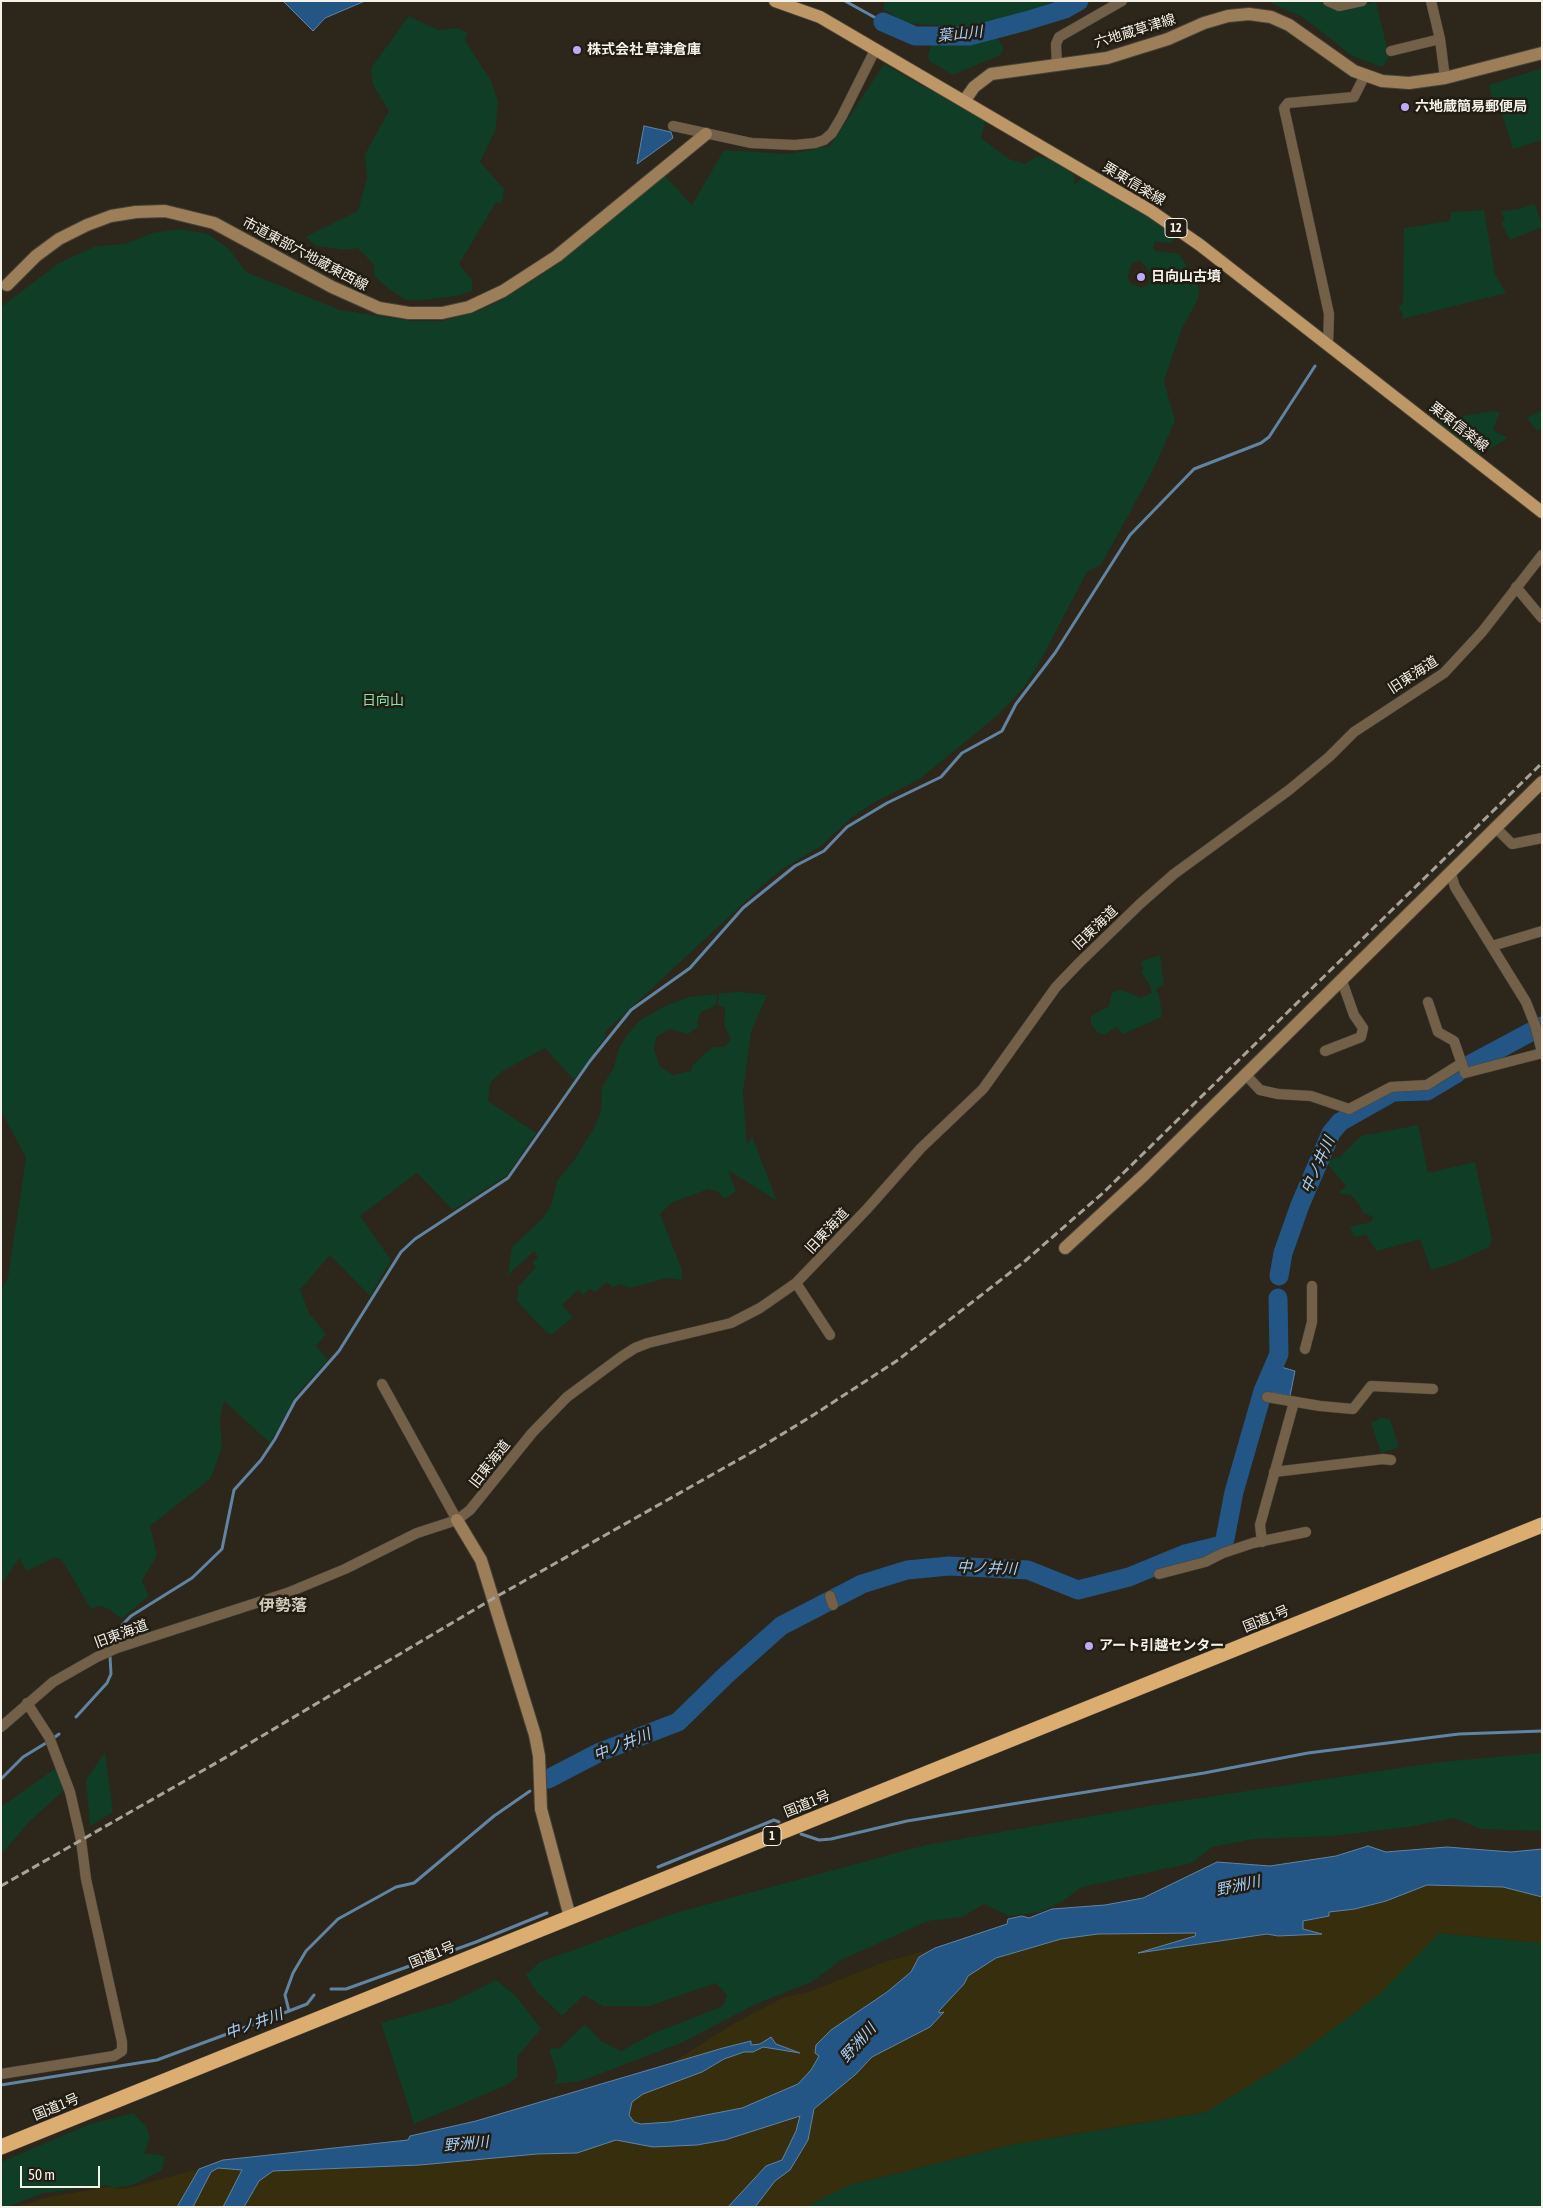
<!DOCTYPE html>
<meta charset="utf-8">
<style>
body{margin:0}
#map{position:relative;width:1543px;height:2208px;overflow:hidden;background:#2c261b;font-family:"Asap Condensed",sans-serif}
canvas{display:block}
.frame{position:absolute;inset:0;border:2px solid #f4f1e9;pointer-events:none}
.scale{position:absolute;left:20px;top:2166px;width:80px;height:22px;box-sizing:border-box;border:2px solid #f4f1e9;border-top:0;padding-left:6px;font-size:15px;line-height:18px;white-space:nowrap;color:#f4f1e9;-webkit-text-stroke:4px #221d12;paint-order:stroke}
</style>
<div id="map">
<canvas width="1543" height="2208"></canvas>
<div class="frame"></div>
<div class="scale">50 m</div>
</div>
<script>
const c = document.querySelector('canvas').getContext('2d');
c.lineJoin = 'round';
function fillPath(path, color) {
  c.fillStyle = color;
  c.fill(path, 'evenodd');
}
function shape(rows) {
  const path = new Path2D();
  for (const r of rows) {
    path.moveTo(r[0], r[1]);
    for (let i = 2; i < r.length; i += 2) path.lineTo(r[i], r[i + 1]);
  }
  return path;
}
function trace(path, color, width, dash) {
  c.strokeStyle = color;
  c.lineWidth = width;
  c.lineCap = dash ? 'butt' : 'round';
  c.setLineDash(dash || []);
  c.stroke(path);
}
function label(font, color, halo, rows, align = 'center') {
  c.font = font + ' "Asap Condensed","Noto Sans JP",sans-serif';
  c.lineWidth = 5;
  c.setLineDash([]);
  c.textBaseline = 'middle';
  c.strokeStyle = halo;
  c.fillStyle = color;
  for (const [text, x, y, turn = 0] of rows) {
    c.save();
    c.translate(x, y);
    c.rotate((+turn || 0) * Math.PI / 180);
    c.textAlign = isNaN(turn) ? turn : align;
    if (halo) c.strokeText(text, 0, 0);
    c.fillText(text, 0, 0);
    c.restore();
  }
}
const green = shape([
 [885,1,1057,1,999,22,969,28,906,23,883,9],
 [1272,1,1321,1,1337,11,1376,2,1387,48,1384,53,1391,55,1382,67,1352,56,1317,28,1302,17,1271,3],
 [409,16,438,30,457,28,468,33,465,40,491,81,498,101,496,129,480,162,504,189,502,203,496,202,459,264,472,280,472,291,456,296,422,300,406,300,389,289,374,276,374,265,358,248,345,250,316,246,305,237,358,211,367,178,365,154,389,111,373,85,371,68],
 [996,36,1004,48,1000,55,953,75,929,61,928,55,931,44,971,41],
 [884,64,985,121,981,138,1009,159,1025,164,1037,156,1051,160,1075,175,1074,185,1082,178,1142,211,1163,225,1175,238,1171,243,1155,242,1153,247,1155,251,1179,254,1196,280,1199,289,1198,299,1182,328,1164,381,1175,421,1154,468,1101,565,1087,572,1037,667,1023,688,998,715,921,778,873,803,851,818,821,846,781,870,763,885,605,1032,606,1036,574,1080,545,1048,501,1072,490,1083,488,1101,536,1133,507,1175,453,1210,417,1173,360,1216,391,1260,370,1296,330,1255,300,1290,309,1313,326,1334,316,1346,328,1360,296,1395,270,1443,224,1401,220,1419,222,1447,211,1478,150,1526,157,1555,142,1581,149,1596,121,1619,109,1609,99,1606,91,1609,62,1560,55,1557,27,1571,19,1558,1,1585,1,1291,8,1277,26,1158,1,1111,1,307,59,263,96,246,125,244,153,233,180,229,208,234,229,249,246,272,340,310,412,321,442,321,473,313,502,300,555,266,665,176,692,205,724,150,789,154,830,146],
 [1141,261,1151,274,1148,285,1141,288,1130,283,1128,276,1131,265,1134,262],
 [1542,68,1542,140,1513,149,1502,114,1493,105,1489,85],
 [1535,204,1542,227,1510,240,1501,222,1505,220,1501,211,1519,209],
 [1484,210,1495,274,1506,293,1402,319,1403,313,1398,309,1403,303,1404,228,1450,221,1451,212],
 [1542,410,1542,428,1537,431,1527,418],
 [1492,411,1500,412,1493,430,1508,438,1478,456,1435,421],
 [1160,955,1164,984,1156,989,1160,999,1162,1017,1123,1034,1116,1027,1105,1035,1098,1033,1091,1024,1091,1016,1109,1006,1112,992,1122,990,1141,998,1152,993,1150,986,1141,971,1144,968,1140,962],
 [741,992,767,995,751,1032,743,1093,747,1146,752,1136,777,1201,728,1170,736,1191,725,1199,718,1192,709,1189,673,1202,660,1214,682,1270,682,1280,667,1278,629,1288,619,1284,613,1288,607,1282,595,1292,590,1289,583,1295,578,1290,562,1305,573,1317,551,1335,546,1332,517,1301,518,1287,536,1267,532,1263,538,1257,534,1251,508,1275,511,1252,512,1247,543,1218,551,1206,557,1181,575,1159,595,1126,601,1112,602,1087,614,1067,619,1048,627,1035,640,1020,665,1006,689,997,717,994,716,1005,701,1012,697,1022,698,1027,688,1034,670,1029,656,1037,654,1050,660,1066,673,1075,691,1071,692,1066,704,1054,714,1047,724,1047,731,1039,724,1025,725,1008,718,1005,719,993],
 [1418,1125,1428,1173,1475,1162,1492,1239,1489,1247,1454,1263,1431,1270,1420,1239,1377,1251,1366,1235,1354,1237,1350,1227,1371,1222,1373,1217,1362,1212,1360,1205,1351,1195,1338,1193,1346,1186,1325,1161,1340,1157,1361,1136],
 [1381,1418,1390,1419,1399,1447,1381,1453,1371,1423],
 [105,1752,113,1812,90,1826,86,1780],
 [1542,1753,1542,1831,1480,1829,1454,1818,1408,1827,1332,1836,1254,1839,1212,1847,1192,1863,1082,1887,1063,1901,1041,1912,1009,1916,984,1904,962,1917,928,1921,841,1960,811,1982,756,2004,681,2043,581,2081,554,2084,558,2076,549,2049,560,2048,585,2024,601,2041,621,2051,654,2033,723,2006,727,1995,716,1983,649,2006,603,2006,584,1995,562,2016,536,1991,526,1975,540,1962,675,1913,926,1845,1161,1804,1439,1762],
 [56,1768,64,1790,29,1822,1,1855,1,1807],
 [1439,1933,1542,1943,1542,2207,805,2207,849,2185,1015,2144,1206,2112,1294,2058,1378,1995],
 [496,1980,515,1995,541,2029,517,2057,517,2077,507,2085,414,2124,381,2023,450,2003],
 [133,2113,146,2126,150,2138,144,2153,165,2156,162,2170,133,2185,113,2188,107,2185,43,2193,7,2207,1,2207,1,2162,90,2124]
]);
const sand = shape([
 [1427,1885,1503,1887,1542,1897,1542,1943,1439,1933,1378,1995,1294,2058,1206,2112,1015,2144,849,2185,805,2207,755,2207,775,2181,790,2170,808,2140,814,2110,856,2074,872,2057,930,2027,943,2013,938,2013,939,2011,964,1984,968,1976,988,1961,1061,1939,1098,1934,1196,1933,1196,1936,1146,1952,1267,1934,1278,1936,1320,1934,1302,1929,1302,1921,1328,1917,1328,1912,1355,1909,1386,1901],
 [935,1948,919,1957,911,1972,887,1992,831,2030,811,2070,798,2084,742,2108,711,2116,670,2122,641,2124,634,2122,629,2115,632,2102,643,2094,702,2072,724,2059,744,2052,753,2052,763,2047,775,2047,799,2053,776,2044,751,2045,751,2041,670,2064,733,2024,784,1997,808,1992,884,1962],
 [800,2116,796,2131,782,2160,766,2166,728,2207,245,2207,259,2181,273,2171,420,2165,537,2154,577,2153,616,2140,653,2147,697,2145,725,2140],
 [218,2168,242,2170,223,2207,193,2207,211,2172],
 [199,2169,177,2207,16,2207,44,2198,107,2187,124,2189]
]);
const water = shape([
 [283,1,365,1,325,18,313,31,283,1],
 [644,126,671,132,673,138,637,164,644,126],
 [1281,1367,1295,1371,1290,1396,1269,1392,1281,1367],
 [1368,1846,1386,1852,1447,1847,1511,1852,1542,1849,1542,1897,1503,1887,1427,1885,1386,1901,1355,1909,1329,1912,1329,1916,1303,1921,1303,1929,1322,1934,1278,1936,1267,1934,1138,1953,1195,1936,1196,1933,1098,1934,1061,1939,996,1958,968,1976,964,1984,939,2011,939,2013,944,2012,930,2027,872,2057,856,2074,814,2109,808,2140,790,2170,775,2181,755,2207,728,2207,766,2166,782,2160,796,2131,800,2116,725,2140,697,2145,653,2147,616,2140,577,2153,537,2154,420,2165,273,2171,259,2181,244,2207,223,2207,242,2170,218,2168,211,2172,193,2207,177,2207,199,2169,223,2160,408,2140,410,2136,476,2121,723,2048,751,2041,751,2045,760,2044,771,2037,776,2044,800,2053,763,2047,753,2052,744,2052,724,2059,702,2072,643,2094,632,2102,629,2115,634,2122,641,2124,670,2122,742,2108,798,2084,811,2070,819,2056,815,2053,816,2045,831,2030,887,1992,911,1972,919,1957,935,1948,1007,1924,1008,1919,1022,1916,1029,1918,1052,1909,1105,1905,1143,1898,1217,1862,1270,1866,1336,1856,1368,1846]
]);
const stream = shape([
 [845,1,883,22],
 [114,1643,120,1627,131,1616,192,1578,222,1549,234,1490,261,1460,275,1439,295,1401,339,1351,401,1252,415,1239,508,1178,590,1061,631,1010,690,968,743,908,795,866,824,851,847,827,887,803,941,777,962,753,1002,731,1016,704,1055,653,1130,535,1194,469,1261,443,1269,437,1315,366],
 [76,1717,107,1683,111,1674,110,1656],
 [55,1737,59,1734],
 [1,1779,23,1757,46,1743],
 [801,1834,819,1840,831,1839,907,1821,1204,1773,1308,1753,1459,1734,1542,1731],
 [658,1867,774,1820,779,1822],
 [331,1989,346,1989,476,1942,547,1913],
 [289,2011,307,2004,314,1995],
 [1,2085,157,2060,289,2011,285,1995,293,1973,306,1951,338,1919,396,1887,414,1883,494,1816,530,1791]
]);
const river = shape([
 [883,22,915,36,969,36,1026,21,1065,9,1079,1],
 [1471,1064,1542,1026],
 [1279,1276,1283,1253,1300,1205,1331,1133,1340,1122,1393,1092,1427,1091,1457,1073],
 [548,1779,600,1752,678,1722,725,1676,781,1626,862,1584,907,1570,949,1566,1028,1570,1078,1590,1129,1577,1185,1554,1222,1545,1225,1539,1234,1492,1263,1391,1279,1354,1278,1298]
]);
const street = shape([
 [1328,1,1339,6,1362,1],
 [1431,1,1440,39,1445,78],
 [1391,51,1440,39],
 [1057,66,1056,44,1059,37,1122,1],
 [673,126,751,143,795,145,815,143,824,140,832,133,842,116,875,50],
 [1328,345,1329,314,1284,108,1288,103,1354,97,1365,75],
 [1516,587,1542,618],
 [1496,828,1512,844,1542,838],
 [1451,874,1455,887,1526,1002,1535,1025,1542,1052],
 [1492,946,1542,931],
 [1428,1002,1438,1032,1454,1041,1465,1073,1542,1053],
 [1325,1051,1361,1037,1363,1028,1354,1015,1342,981],
 [1245,1074,1260,1090,1278,1094,1311,1096,1349,1109,1391,1087,1427,1085,1462,1063],
 [796,1283,830,1335],
 [1305,1349,1312,1322,1312,1286],
 [382,1384,457,1520],
 [1267,1397,1320,1406,1353,1409,1371,1386,1433,1389],
 [1274,1472,1383,1459,1391,1460],
 [1262,1542,1260,1525,1294,1402],
 [1159,1574,1205,1562,1223,1553,1253,1543,1306,1532],
 [830,1596,833,1605],
 [1,1727,53,1682,97,1657,117,1648,287,1593,345,1569,417,1533,457,1520,470,1510,532,1433,567,1397,621,1357,635,1348,648,1343,731,1323,760,1308,796,1283,867,1209,921,1148,983,1089,1056,987,1079,963,1141,903,1174,874,1289,790,1329,757,1354,732,1444,673,1482,632,1542,555],
 [1,2074,114,2056,122,2051,122,2042,86,1879,81,1840,70,1792,49,1737,27,1703]
]);
const secondary = shape([
 [965,100,974,87,991,74,1107,58,1168,39,1204,23,1228,16,1249,14,1271,17,1289,25,1354,71,1382,81,1409,83,1445,78,1542,53],
 [7,285,36,256,59,239,87,225,111,216,136,212,165,211,214,223,332,287,379,308,409,313,442,313,469,307,503,291,557,256,706,134],
 [1065,1248,1144,1175,1542,782],
 [457,1520,481,1560,535,1735,539,1756,541,1809,570,1917]
]);
const primary = shape([
 [775,1,820,17,1151,211,1200,245,1542,512]
]);
const highway = shape([
 [1,2147,1542,1525]
]);
const rail = shape([
 [1,1886,230,1755,494,1598,761,1447,815,1414,898,1360,1025,1261,1104,1192,1542,763]
]);
const markers = [
 [577,50,5,"#bda9f5"],
 [1405,107,5,"#bda9f5"],
 [1141,277,5,"#bda9f5"],
 [1089,1646,5,"#bda9f5"]
];
const shields = [
 [1176,228,22],
 [772,1836,18]
];
const shieldNames = [
 ["12",1176,228],
 ["1",772,1836]
];
const streetNames = [
 ["六地蔵草津線",1135,31,-17],
 ["栗東信楽線",1134,184,31],
 ["市道東部六地蔵東西線",305,254,28],
 ["栗東信楽線",1459,427,38],
 ["旧東海道",1413,675,-33],
 ["旧東海道",1095,928,-44],
 ["旧東海道",827,1231,-47],
 ["旧東海道",490,1464,-52],
 ["国道1号",1266,1619,-22],
 ["旧東海道",121,1634,-20],
 ["国道1号",807,1804,-22],
 ["国道1号",432,1955,-22],
 ["国道1号",56,2107,-22]
];
const poiNames = [
 ["株式会社 草津倉庫",587,50],
 ["六地蔵簡易郵便局",1415,107],
 ["日向山古墳",1151,277],
 ["アート引越センター",1099,1646]
];
const parkNames = [
 ["日向山",383,701]
];
const waterNames = [
 ["葉山川",960,34,-6],
 ["中ノ井川",1318,1165,-66],
 ["中ノ井川",987,1568,2],
 ["中ノ井川",622,1745,-22],
 ["野洲川",1238,1886,-12],
 ["中ノ井川",254,2024,-20],
 ["野洲川",858,2043,-48],
 ["野洲川",466,2144,-5]
];
const quarterNames = [
 ["伊勢落",283,1606]
];
fillPath(green, '#103d26');
fillPath(sand, '#362e0d');
fillPath(water, '#235685');
trace(water, '#6284a3', 1);
trace(stream, '#6284a3', 3);
trace(river, '#235685', 19);
trace(street, '#484238', 11);
trace(secondary, '#484238', 14);
trace(primary, '#484238', 14);
trace(highway, '#484238', 16);
trace(street, '#726048', 10);
trace(secondary, '#9c7f59', 12);
trace(primary, '#bd9766', 12);
trace(highway, '#dbad71', 15);
trace(rail, '#a7a399', 3, [8, 4]);
for (const [x, y, r, color] of markers) {
  const dot = new Path2D();
  dot.arc(x, y, r, 0, 2 * Math.PI);
  c.fillStyle = color;
  c.fill(dot);
  trace(dot, '#221d12', 2);
}
for (const [x, y, w] of shields) {
  const box = new Path2D();
  box.roundRect(x - w / 2, y - 9.5, w, 19, 4);
  c.fillStyle = '#221d12';
  c.fill(box);
  trace(box, '#f4f1e9', 1);
}
label('bold 12px', '#f4f1e9', null, shieldNames);
label('14px', '#f4f1e9', '#221d12', streetNames);
label('bold 14px', '#f4f1e9', '#221d12', poiNames, 'left');
label('14px', '#81e5ac', '#221d12', parkNames);
label('italic 15px', '#a6d0fa', '#221d12', waterNames);
label('bold 16px', '#d1cabb', '#221d12', quarterNames);
</script>
